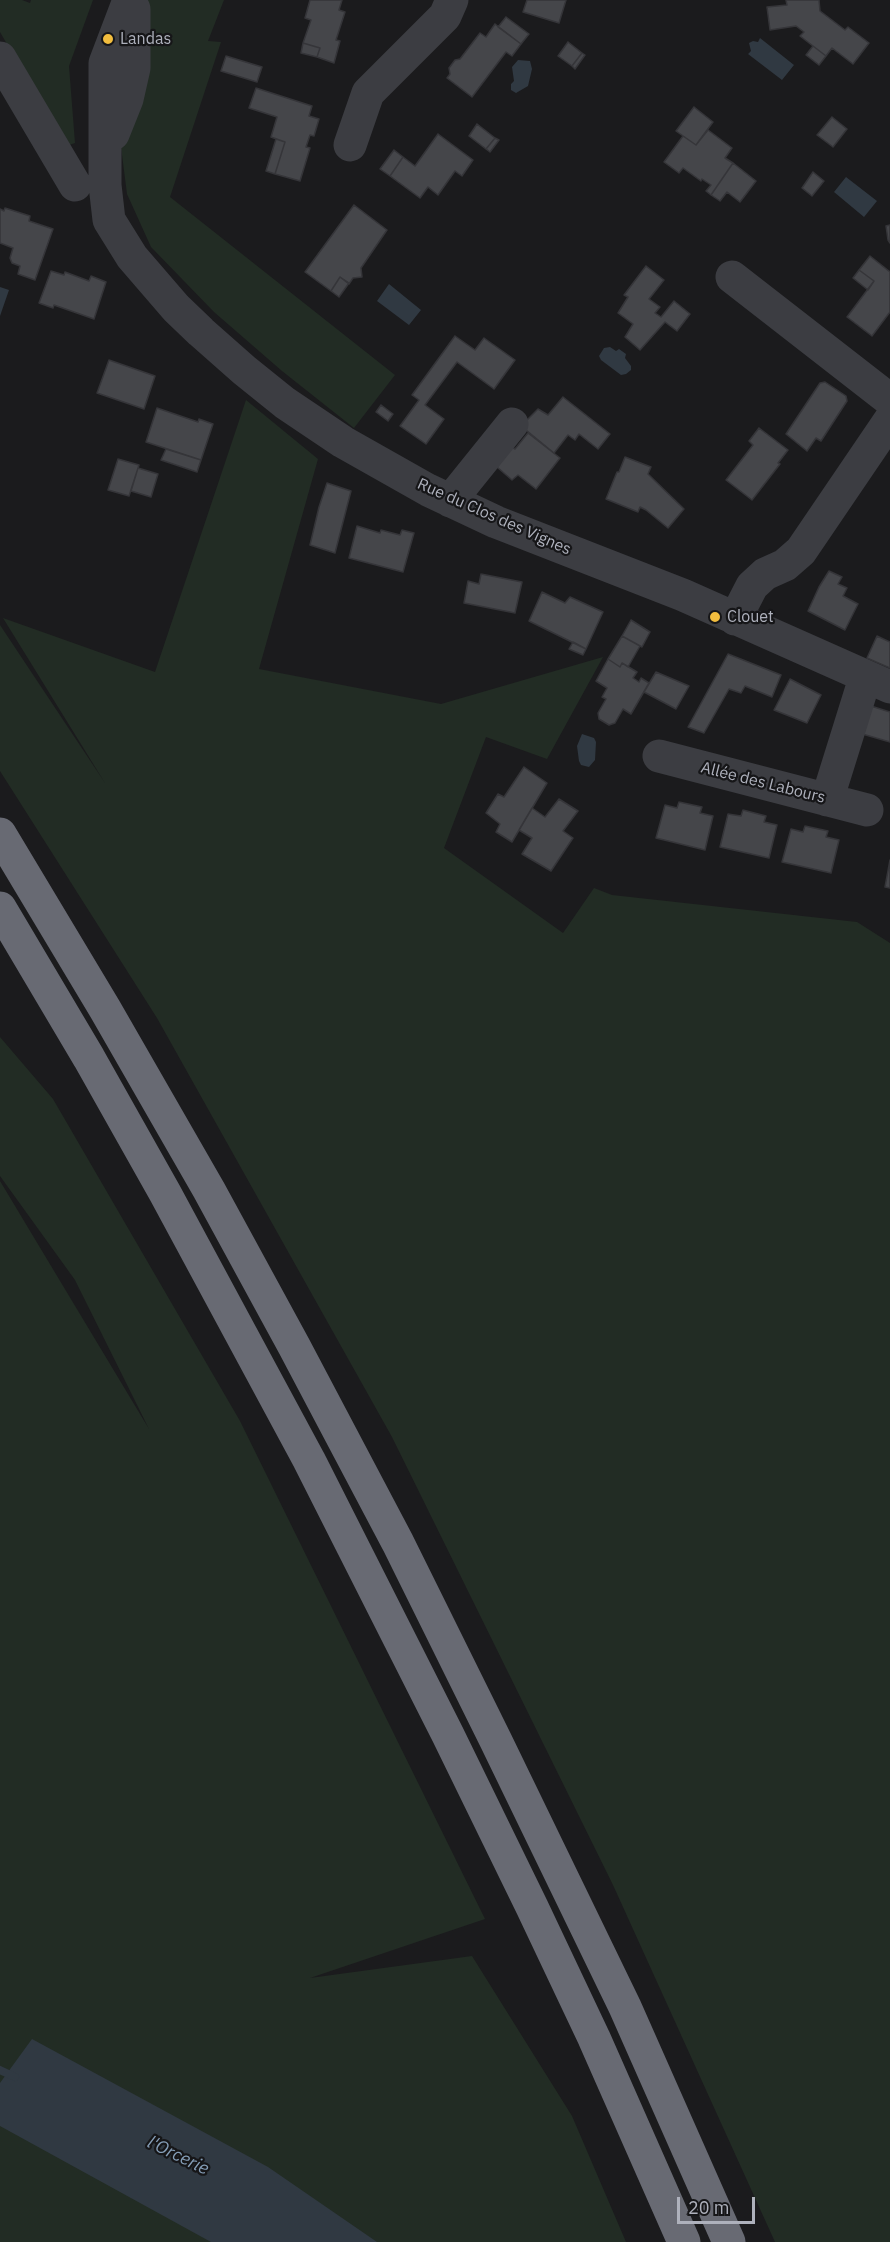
<!DOCTYPE html>
<meta charset="utf-8">
<style>
body{margin:0}
#map{position:relative;width:890px;height:2242px;overflow:hidden;background:#1b1b1d;font-family:"IBM Plex Sans",sans-serif}
canvas{display:block}
.scale{position:absolute;left:677px;top:2197px;width:78px;height:27px;box-sizing:border-box;border:3px solid #aeb1bc;border-top:0;padding-left:8px;font-size:18px;line-height:21px;white-space:nowrap;color:#aeb1bc;-webkit-text-stroke:4px #161618;paint-order:stroke}
</style>
<div id="map">
<canvas width="890" height="2242"></canvas>
<div class="scale">20 m</div>
</div>
<script>
const c = document.querySelector('canvas').getContext('2d');
c.lineJoin = 'round';
function fillPath(path, color) {
  c.fillStyle = color;
  c.fill(path, 'evenodd');
}
function shape(rows) {
  const path = new Path2D();
  for (const r of rows) {
    path.moveTo(r[0], r[1]);
    for (let i = 2; i < r.length; i += 2) path.lineTo(r[i], r[i + 1]);
  }
  return path;
}
function trace(path, color, width, dash) {
  c.strokeStyle = color;
  c.lineWidth = width;
  c.lineCap = dash ? 'butt' : 'round';
  c.setLineDash(dash || []);
  c.stroke(path);
}
function label(font, color, halo, rows, align = 'center') {
  c.font = font + ' "IBM Plex Sans",sans-serif';
  c.lineWidth = 4.5;
  c.setLineDash([]);
  c.textBaseline = 'middle';
  c.strokeStyle = halo;
  c.fillStyle = color;
  for (const [text, x, y, turn = 0] of rows) {
    c.save();
    c.translate(x, y);
    c.rotate((+turn || 0) * Math.PI / 180);
    c.textAlign = isNaN(turn) ? turn : align;
    if (halo) c.strokeText(text, 0, 0);
    c.fillText(text, 0, 0);
    c.restore();
  }
}
const green = shape([
 [0,0,22,0,30,3,31,0,93,0,69,66,75,143,66,146,0,32],
 [146,0,224,0,208,41,221,42,170,197,395,375,354,428,282,371,214,312,151,247,127,194,121,147],
 [246,400,318,459,259,669,441,704,603,657,547,759,486,737,444,848,563,933,594,888,612,895,857,922,890,943,890,2242,775,2242,613,1885,392,1437,157,1018,0,771,0,625,105,783,3,618,155,672],
 [0,1037,53,1099,240,1421,485,1919,310,1978,472,1956,572,2116,626,2242,0,2242,0,1181,149,1429,75,1280,0,1176]
]);
const water = shape([
 [760,38,794,65,782,80,748,54,751,51,749,43,753,41,758,42],
 [518,60,530,61,532,69,528,86,516,93,511,90,511,84,514,81,512,67],
 [846,177,877,201,864,217,834,192],
 [389,284,421,310,409,325,377,301],
 [0,287,9,290,0,316],
 [610,347,616,351,619,349,626,354,625,358,631,366,631,370,626,374,621,375,601,360,599,356,604,348],
 [582,734,594,738,596,742,595,760,589,767,581,765,579,761,577,746],
 [32,2039,268,2167,377,2242,211,2242,0,2126,0,2083]
]);
const stream = shape([
 [0,2070,15,2077]
]);
const building = shape([
 [310,0,342,0,339,10,345,12,336,40,340,41,334,63,317,57,320,48,303,43,311,20,305,18,310,0],
 [527,0,566,0,559,23,523,12,527,0],
 [786,0,819,0,820,11,845,30,848,27,869,43,853,64,832,48,826,56,800,36,804,32,796,26,770,30,767,7,787,5,786,0],
 [506,17,529,34,521,44,498,27,506,17],
 [495,24,521,44,512,56,506,52,472,97,447,78,450,74,449,68,455,60,460,59,480,33,486,37,495,24],
 [568,42,582,53,572,66,558,56,568,42],
 [303,43,320,48,317,57,301,53,303,43],
 [813,46,826,56,819,65,806,55,813,46],
 [582,53,585,55,575,69,572,66,582,53],
 [226,56,262,67,257,82,221,71,226,56],
 [256,88,312,106,309,116,319,119,314,136,310,135,306,147,310,148,300,181,275,174,285,142,271,137,277,117,249,108,256,88],
 [694,107,713,122,696,145,676,131,694,107],
 [832,117,847,129,833,147,817,135,832,117],
 [477,124,495,138,486,149,469,136,477,124],
 [708,130,732,148,725,158,733,163,711,195,706,191,711,185,702,179,701,181,683,168,679,173,664,162,683,136,696,145,708,130],
 [438,134,473,160,462,176,455,171,438,195,428,187,420,198,390,176,403,157,415,166,438,134],
 [495,138,499,140,490,152,486,149,495,138],
 [276,139,285,142,275,174,266,171,276,139],
 [394,150,403,157,390,176,380,169,394,150],
 [733,163,756,181,740,202,727,192,720,201,711,195,733,163],
 [813,172,824,181,812,196,802,188,813,172],
 [354,205,387,230,361,268,362,277,353,278,349,284,340,277,331,291,305,272,354,205],
 [5,208,30,216,29,221,53,229,35,280,18,274,20,266,12,263,10,258,13,248,0,243,0,209,4,211,5,208],
 [890,225,890,243,888,240,886,226,890,225],
 [870,256,890,272,890,312,872,336,847,317,874,281,859,270,870,256],
 [646,266,664,280,649,299,660,307,655,313,661,317,674,301,690,314,677,331,665,322,640,350,625,337,633,324,618,313,628,297,624,295,646,266],
 [859,270,874,281,868,290,853,278,859,270],
 [51,271,64,275,65,272,89,281,91,276,106,282,94,319,54,305,53,308,39,303,51,271],
 [340,277,349,283,339,297,331,291,340,277],
 [455,336,475,350,484,338,515,360,494,389,457,362,425,405,444,419,426,444,400,426,419,400,412,395,455,336],
 [109,360,155,376,144,409,97,393,109,360],
 [825,382,846,396,847,401,821,441,816,438,807,451,786,434,820,383,825,382],
 [563,397,610,434,598,449,579,434,575,440,568,435,554,453,521,426,538,409,548,415,563,397],
 [381,405,393,414,388,421,376,412,381,405],
 [157,408,198,422,199,419,213,424,201,460,146,442,157,408],
 [759,428,788,450,778,463,780,464,752,500,726,480,753,445,749,441,759,428],
 [528,433,560,458,536,489,518,475,512,480,490,461,504,442,515,449,528,433],
 [166,449,201,460,197,472,161,460,166,449],
 [625,457,651,467,648,474,684,509,668,528,646,510,640,507,638,512,606,499,617,472,619,472,625,457],
 [118,459,139,465,129,496,108,490,118,459],
 [138,468,158,474,151,497,131,491,138,468],
 [327,483,351,491,335,553,310,545,319,507,327,483],
 [357,526,380,533,381,530,400,535,402,530,414,533,403,572,349,558,357,526],
 [829,571,842,577,838,584,847,588,843,596,858,604,845,630,808,611,819,587,829,571],
 [481,574,522,582,515,613,464,603,468,581,479,584,481,574],
 [542,592,565,603,570,597,603,612,586,649,529,621,542,592],
 [631,620,650,632,642,647,622,636,631,620],
 [622,636,640,646,628,667,622,663,620,667,608,659,622,636],
 [877,636,890,642,890,668,867,658,877,636],
 [573,642,586,649,583,655,569,649,573,642],
 [728,654,781,675,772,697,745,686,741,693,729,689,704,733,688,727,728,654],
 [608,659,620,667,622,663,637,672,633,678,639,682,641,678,649,683,631,714,623,709,615,723,609,725,599,719,598,713,606,699,602,697,607,688,596,681,608,659],
 [656,672,689,686,676,709,644,692,656,672],
 [790,679,821,695,807,723,774,710,790,679],
 [871,706,890,712,890,742,852,731,871,706],
 [524,767,547,783,512,842,496,832,500,824,486,813,498,794,504,797,524,767],
 [559,799,578,811,563,831,573,838,551,871,522,854,532,838,519,830,532,808,545,817,559,799],
 [679,802,702,807,700,813,713,816,705,850,656,838,665,805,677,808,679,802],
 [743,810,766,816,764,822,777,825,769,858,720,847,728,814,741,816,743,810],
 [805,826,828,831,826,837,839,840,831,873,782,862,791,829,803,832,805,826],
 [890,860,890,888,885,887,890,860]
]);
const minor = shape([
 [129,0,105,63,105,185,109,220,132,257,176,308,201,332,244,370,285,403,343,442,428,490,496,522,683,595,890,687],
 [0,58,75,185],
 [113,134,127,99,134,68,134,9],
 [350,145,368,93,445,16,452,0],
 [732,277,890,400],
 [450,501,512,424],
 [735,619,752,586,765,574,785,565,801,551,890,420],
 [659,756,867,810],
 [827,800,861,691,868,678]
]);
const highway = shape([
 [0,834,105,1009,209,1190,294,1346,398,1543,496,1741,625,2007,729,2242],
 [0,908,89,1058,165,1193,309,1460,448,1735,532,1907,594,2038,684,2242]
]);
const markers = [
 [108,39,6,"#f2bd3e"],
 [715,617,6,"#f2bd3e"]
];
const poiNames = [
 ["Landas",120,39],
 ["Clouet",727,617]
];
const streetNames = [
 ["Rue du Clos des Vignes",494,517,24],
 ["Allée des Labours",763,783,14]
];
const waterNames = [
 ["l'Orcerie",178,2156,26]
];
fillPath(green, '#222c24');
fillPath(water, '#303942');
trace(stream, '#303942', 8);
fillPath(building, '#45464a');
trace(building, '#353539', 1.5);
trace(minor, '#3c3d42', 33);
trace(highway, '#686a73', 33);
for (const [x, y, r, color] of markers) {
  const dot = new Path2D();
  dot.arc(x, y, r, 0, 2 * Math.PI);
  c.fillStyle = color;
  c.fill(dot);
  trace(dot, '#161618', 2);
}
label('16px', '#aeb1bc', '#161618', poiNames, 'left');
label('16px', '#aeb1bc', '#161618', streetNames);
label('italic 18px', '#859eb7', '#161618', waterNames);
</script>
